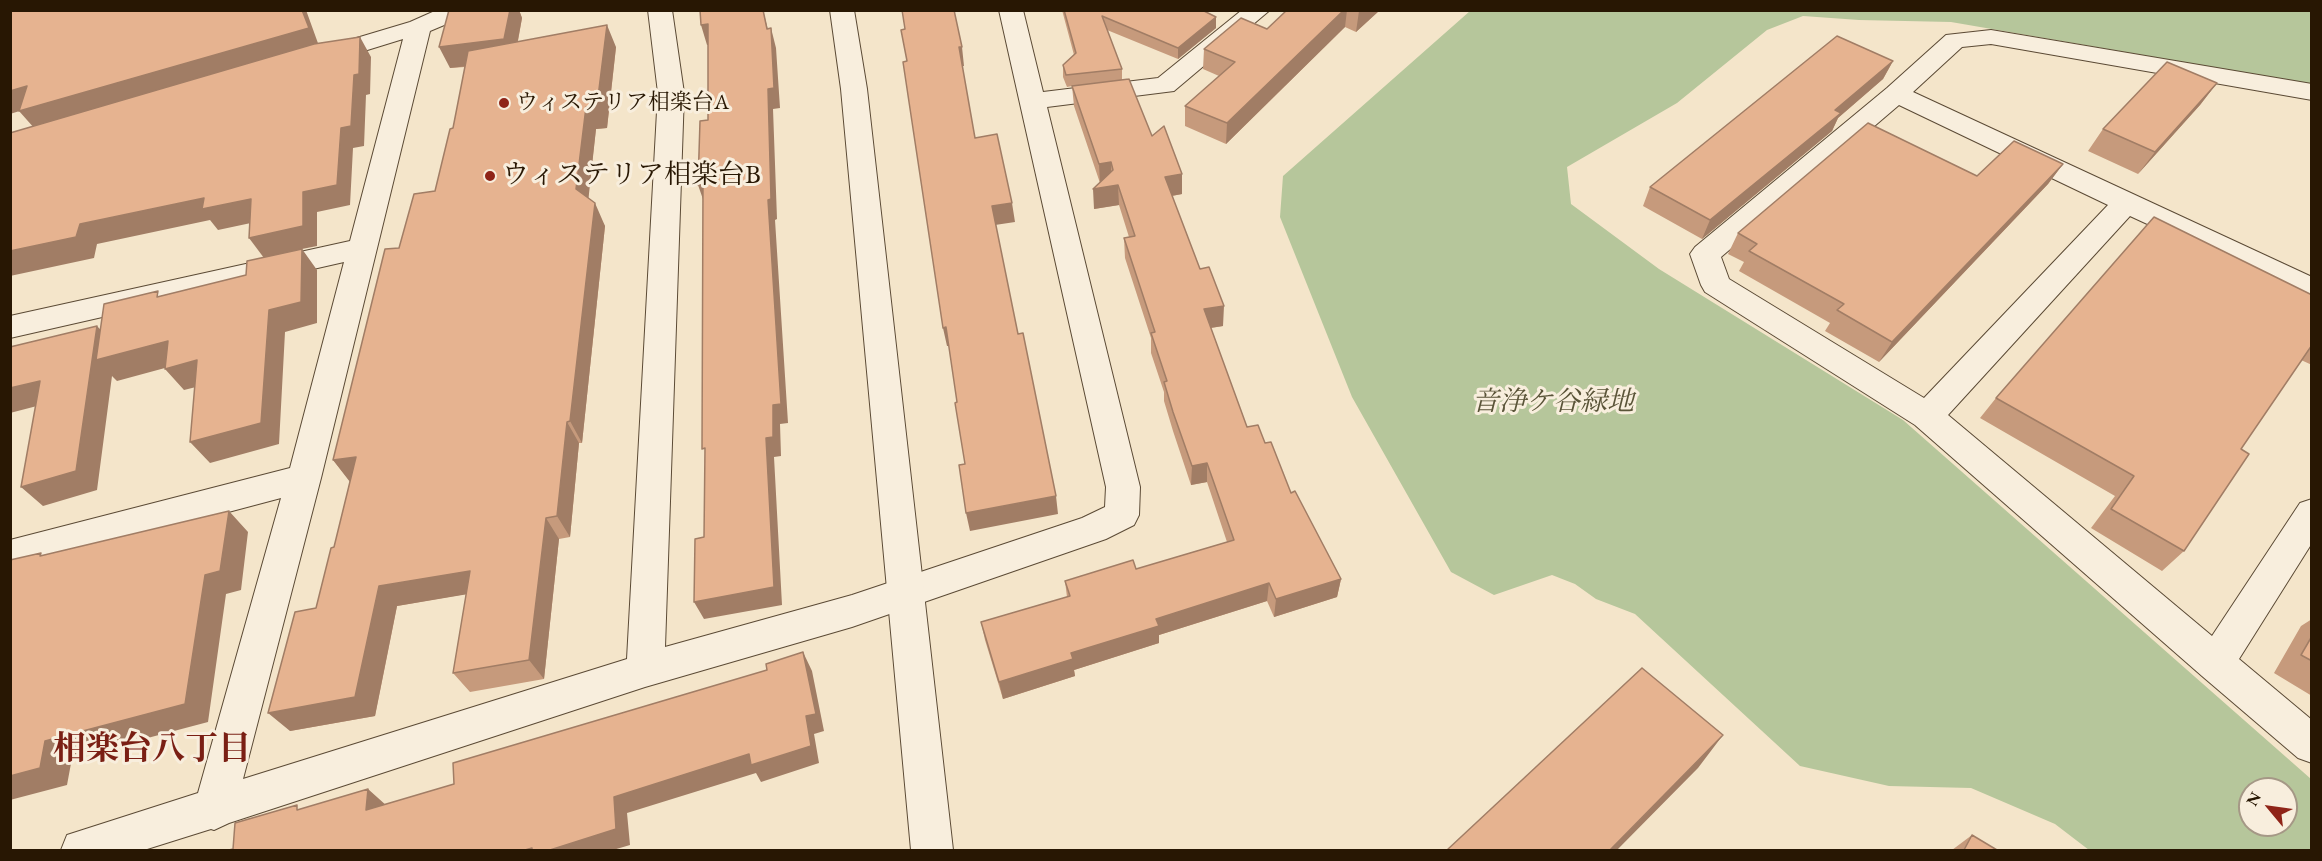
<!DOCTYPE html>
<meta charset="utf-8">
<style>
body{margin:0}
#map{position:relative;width:2322px;height:861px;overflow:hidden;background:#f4e5ca;font-family:"EB Garamond",serif}
canvas{display:block}
.frame{position:absolute;inset:0;border:12px solid #281703;pointer-events:none}
.north{position:absolute;left:2238px;top:777px;width:60px;height:60px;box-sizing:border-box;background:#f8eedd;border:2px solid #a59886;border-radius:50%;rotate:299deg;font-size:16px;font-weight:700;line-height:24px;text-align:center;color:#281703}
.north::after{content:'';display:block;margin:auto;width:21px;height:27px;background:#8f2418;clip-path:polygon(50% 0,100% 100%,50% 72%,0 100%)}
</style>
<div id="map">
<canvas width="2322" height="861"></canvas>
<div class="frame"></div>
<div class="north">N</div>
</div>
<script>
const c = document.querySelector('canvas').getContext('2d');
c.lineJoin = 'round';
function fillPath(path, color) {
  c.fillStyle = color;
  c.fill(path, 'evenodd');
}
function shape(rows) {
  const path = new Path2D();
  for (const r of rows) {
    path.moveTo(r[0], r[1]);
    for (let i = 2; i < r.length; i += 2) path.lineTo(r[i], r[i + 1]);
  }
  return path;
}
function trace(path, color, width, dash) {
  c.strokeStyle = color;
  c.lineWidth = width;
  c.lineCap = dash ? 'butt' : 'round';
  c.setLineDash(dash || []);
  c.stroke(path);
}
function label(font, color, halo, rows, align = 'center') {
  c.font = font + ' "EB Garamond","Noto Serif JP",serif';
  c.lineWidth = 6;
  c.setLineDash([]);
  c.textBaseline = 'middle';
  c.strokeStyle = halo;
  c.fillStyle = color;
  for (const [text, x, y, turn = 0] of rows) {
    c.save();
    c.translate(x, y);
    c.rotate((+turn || 0) * Math.PI / 180);
    c.textAlign = isNaN(turn) ? turn : align;
    if (halo) c.strokeText(text, 0, 0);
    c.fillText(text, 0, 0);
    c.restore();
  }
}
const green = shape([
 [1470,11,2311,11,2311,84,1951,22,1859,20,1803,16,1767,30,1677,103,1567,167,1571,204,1659,269,1903,420,2311,779,2311,850,2089,850,2055,824,1971,788,1889,786,1800,766,1635,614,1596,599,1575,584,1552,575,1494,595,1451,572,1352,397,1280,217,1283,176],
 [2250,789,2286,789,2286,825,2250,825]
]);
const minor = shape([
 [437,10,471,10,468,15,430,31,321,478,243,779,627,659,658,93,648,10,672,10,684,93,665,647,852,595,1082,518,1105,507,1106,487,999,10,1023,10,1043,92,1158,78,1242,10,1270,10,1174,91,1047,107,1140,487,1139,515,1134,525,1106,539,852,627,645,687,229,823,214,830,211,829,144,850,61,850,67,835,198,793,281,498,10,570,10,540,290,468,344,262,10,338,10,316,350,241,403,39,322,64,313,61,309,56,313,51,410,22,437,10],
 [1991,30,2312,84,2312,100,1991,44,1962,47,1913,92,2312,277,2312,300,2130,216,1948,415,2212,636,2300,503,2312,499,2312,543,2239,659,2312,720,2312,763,2298,758,2202,676,1915,425,1705,292,1701,285,1690,254,1695,247,1887,88,1946,35,1991,30],
 [1899,105,2108,205,1924,398,1729,279,1721,257,1899,105]
]);
const tertiary = shape([
 [830,10,854,10,867,89,953,850,911,850,841,89,830,10]
]);
const wall = shape([
 [449,10,519,10,522,18,518,41,616,47,607,128,596,129,588,198,605,226,582,443,579,443,570,537,559,539,544,679,470,692,453,673,466,594,397,606,375,716,290,731,316,608,334,547,350,481,333,460,399,248,435,191,453,128,465,67,450,68],
 [1062,10,1202,10,1216,28,1178,59,1107,30,1122,69,1122,80,1182,194,1172,196,1200,269,1223,326,1211,328,1247,427,1265,443,1291,493,1341,579,1337,597,1274,617,1267,601,1159,635,1159,643,1074,670,1075,676,1003,699,985,640,981,622,1067,597,1065,581,1136,569,1227,542,1207,482,1191,485,1173,431,1164,401,1164,392,1151,353,1151,338,1125,258,1124,238,1129,237,1119,205,1094,209,1100,183,1074,106,1072,86,1067,87,1063,77,1063,65,1074,55],
 [1287,10,1380,10,1356,32,1345,27,1226,144,1185,126,1185,106,1219,76,1203,69,1204,49,1267,29],
 [1893,61,1883,79,1838,118,1832,131,1702,239,1643,206,1650,187],
 [2217,83,2200,105,2138,174,2088,151,2103,129],
 [2063,164,2048,184,1879,362,1825,331,1830,323,1739,271,1744,262,1728,254,1738,233,1977,176],
 [2312,295,2312,365,2301,360,2241,449,2184,551,2162,571,2091,528,2115,496,1980,418,1996,398],
 [2312,619,2312,696,2274,673,2301,626],
 [1972,835,1997,850,1952,850]
]);
const shadedWall = shape([
 [302,10,306,10,319,46,35,129,19,111],
 [510,10,519,10,522,18,514,61,450,68,439,47],
 [763,10,772,46,771,28,776,48,780,108,773,109,777,219,775,220,788,423,780,424,781,456,774,457,782,605,704,619,694,602,766,438,768,200,768,89],
 [1344,10,1347,10,1345,27,1226,144,1227,123],
 [1360,10,1380,10,1356,32,1359,11],
 [1216,17,1216,28,1178,59,1178,48],
 [708,24,715,44,707,45,701,25],
 [607,25,616,47,607,128,596,129,587,212,576,189,586,107],
 [360,37,371,57,370,94,366,95,364,146,353,148,350,205,317,212,317,246,302,249,317,270,317,323,285,332,279,444,210,463,190,442,264,258,249,238,303,192,341,128,354,75],
 [959,47,962,47,964,66,962,66],
 [1893,61,1883,79,1838,118,1832,131,1702,239,1710,220,1835,110],
 [2217,83,2200,105,2138,174,2155,152],
 [27,86,42,104,10,114,10,91],
 [1111,162,1111,182,1100,184,1099,164],
 [2063,164,2048,184,1879,362,1892,342],
 [1182,174,1182,194,1165,197,1165,177],
 [703,184,705,205,698,185],
 [1118,185,1119,205,1094,209,1093,189],
 [204,198,251,199,265,220,218,230,210,220,97,244,94,258,10,276,10,251,80,224],
 [595,203,605,226,582,443,570,421],
 [1012,203,1015,222,995,225,992,206],
 [1224,306,1223,326,1203,329,1204,309],
 [97,326,116,346,168,341,187,362,117,381,112,376,97,490,43,506,21,487],
 [946,327,949,346,947,346,943,328],
 [197,360,216,382,184,390,165,369],
 [40,381,60,400,10,413,10,388],
 [567,422,579,443,570,537,557,516],
 [356,457,350,482,333,460],
 [1207,463,1207,482,1191,485,1192,466],
 [1056,496,1058,514,970,531,966,513],
 [229,511,248,532,241,590,226,594,208,722,72,758,67,785,10,800,10,776,45,741,205,575],
 [546,518,559,539,544,679,529,660],
 [470,571,486,591,397,606,375,716,290,731,268,713,379,586],
 [1341,579,1337,597,1274,617,1276,599],
 [1269,583,1267,601,1159,635,1159,643,1074,670,1075,676,1003,699,999,682,1156,619],
 [803,652,812,671,824,731,814,734,819,763,761,782,756,773,627,813,630,845,613,850,550,850,614,797,806,716],
 [1723,735,1698,768,1617,850,1610,850],
 [368,789,387,806,366,810]
]);
const building = shape([
 [10,10,302,10,309,28,19,111,27,86,10,91,10,10],
 [449,10,510,10,504,39,439,47,449,10],
 [700,10,763,10,767,29,771,28,774,88,768,89,771,199,768,200,781,404,773,405,773,437,766,438,774,587,694,602,695,539,704,537,705,448,702,449,703,184,698,185,700,121,708,120,708,24,701,25,700,10],
 [902,10,954,10,962,47,959,47,975,138,997,134,1012,203,992,206,1018,334,1023,333,1056,496,966,513,959,465,965,464,955,403,957,402,946,327,943,328,903,62,907,61,901,30,905,29,902,10],
 [1064,10,1202,10,1216,17,1178,48,1102,16,1122,69,1066,75,1063,65,1076,53,1064,10],
 [1287,10,1344,10,1227,123,1185,106,1235,62,1204,49,1241,18,1267,29,1287,10],
 [607,25,597,105,586,107,576,189,595,203,570,421,567,422,557,516,546,518,529,660,453,673,470,571,379,586,355,697,268,713,295,612,316,608,331,548,334,547,356,457,333,460,385,249,399,248,414,194,435,191,450,129,453,128,468,51,607,25],
 [1837,36,1893,61,1835,110,1841,113,1710,220,1650,187,1837,36],
 [360,37,359,74,354,75,351,126,341,128,337,185,303,192,303,226,249,238,251,199,202,209,204,198,80,224,76,237,10,251,10,133,314,44,360,37],
 [2167,62,2217,83,2155,152,2103,129,2167,62],
 [1129,79,1152,136,1164,126,1182,174,1165,177,1200,269,1209,267,1224,306,1204,309,1247,427,1258,425,1265,443,1271,442,1291,493,1295,491,1341,579,1276,599,1269,583,1156,619,1159,626,1071,653,1073,659,999,682,981,622,1070,596,1065,581,1133,560,1136,569,1234,540,1207,463,1192,466,1173,412,1164,382,1167,381,1151,333,1155,332,1124,238,1135,236,1118,185,1093,189,1113,170,1111,162,1099,164,1072,86,1129,79],
 [1868,123,1977,176,2014,141,2063,164,1892,342,1837,310,1844,304,1749,251,1757,244,1738,233,1868,123],
 [2154,217,2312,295,2312,345,2241,449,2249,454,2184,551,2111,509,2134,476,1996,398,2154,217],
 [302,249,301,302,269,310,261,423,190,442,197,360,165,369,168,341,96,360,104,304,158,291,157,297,246,275,247,261,302,249],
 [97,326,76,471,21,487,40,381,10,388,10,347,97,326],
 [229,511,220,571,205,575,185,704,45,741,40,768,10,776,10,560,41,553,40,556,229,511],
 [2312,636,2312,661,2301,655,2312,636],
 [803,652,816,714,806,716,811,746,751,765,749,754,614,797,616,829,550,850,532,850,532,848,525,850,229,850,233,849,235,823,297,805,297,810,368,789,366,810,454,784,453,763,767,670,766,664,803,652],
 [1642,668,1723,735,1610,850,1447,850,1642,668],
 [1972,835,1997,850,1964,850,1972,835]
]);
const markers = [
 [504,103,6,"#8f2418"],
 [490,176,6,"#8f2418"]
];
const farPoinames = [
 ["ウィステリア相楽台A",516,103]
];
const poiNames = [
 ["ウィステリア相楽台B",502,176]
];
const parkNames = [
 ["音浄ケ谷緑地",1553,403]
];
const nearNeighbourhoodnames = [
 ["相楽台八丁目",152,750]
];
fillPath(green, '#b6c69b');
trace(minor, '#5b4a35', 2);
trace(tertiary, '#5b4a35', 2);
fillPath(minor, '#f8eedd');
fillPath(tertiary, '#f8eedd');
fillPath(wall, '#c69a7c');
fillPath(shadedWall, '#a17d65');
fillPath(building, '#e6b390');
trace(building, '#a17d65', 1.5);
for (const [x, y, r, color] of markers) {
  const dot = new Path2D();
  dot.arc(x, y, r, 0, 2 * Math.PI);
  c.fillStyle = color;
  c.fill(dot);
  trace(dot, '#f8eedd', 2);
}
label('22px', '#281703', '#f8eedd', farPoinames, 'left');
label('27px', '#281703', '#f8eedd', poiNames, 'left');
label('italic 27px', '#5a5438', '#f8eedd', parkNames);
label('bold 33px', '#7a1f14', '#f8eedd', nearNeighbourhoodnames);
</script>
